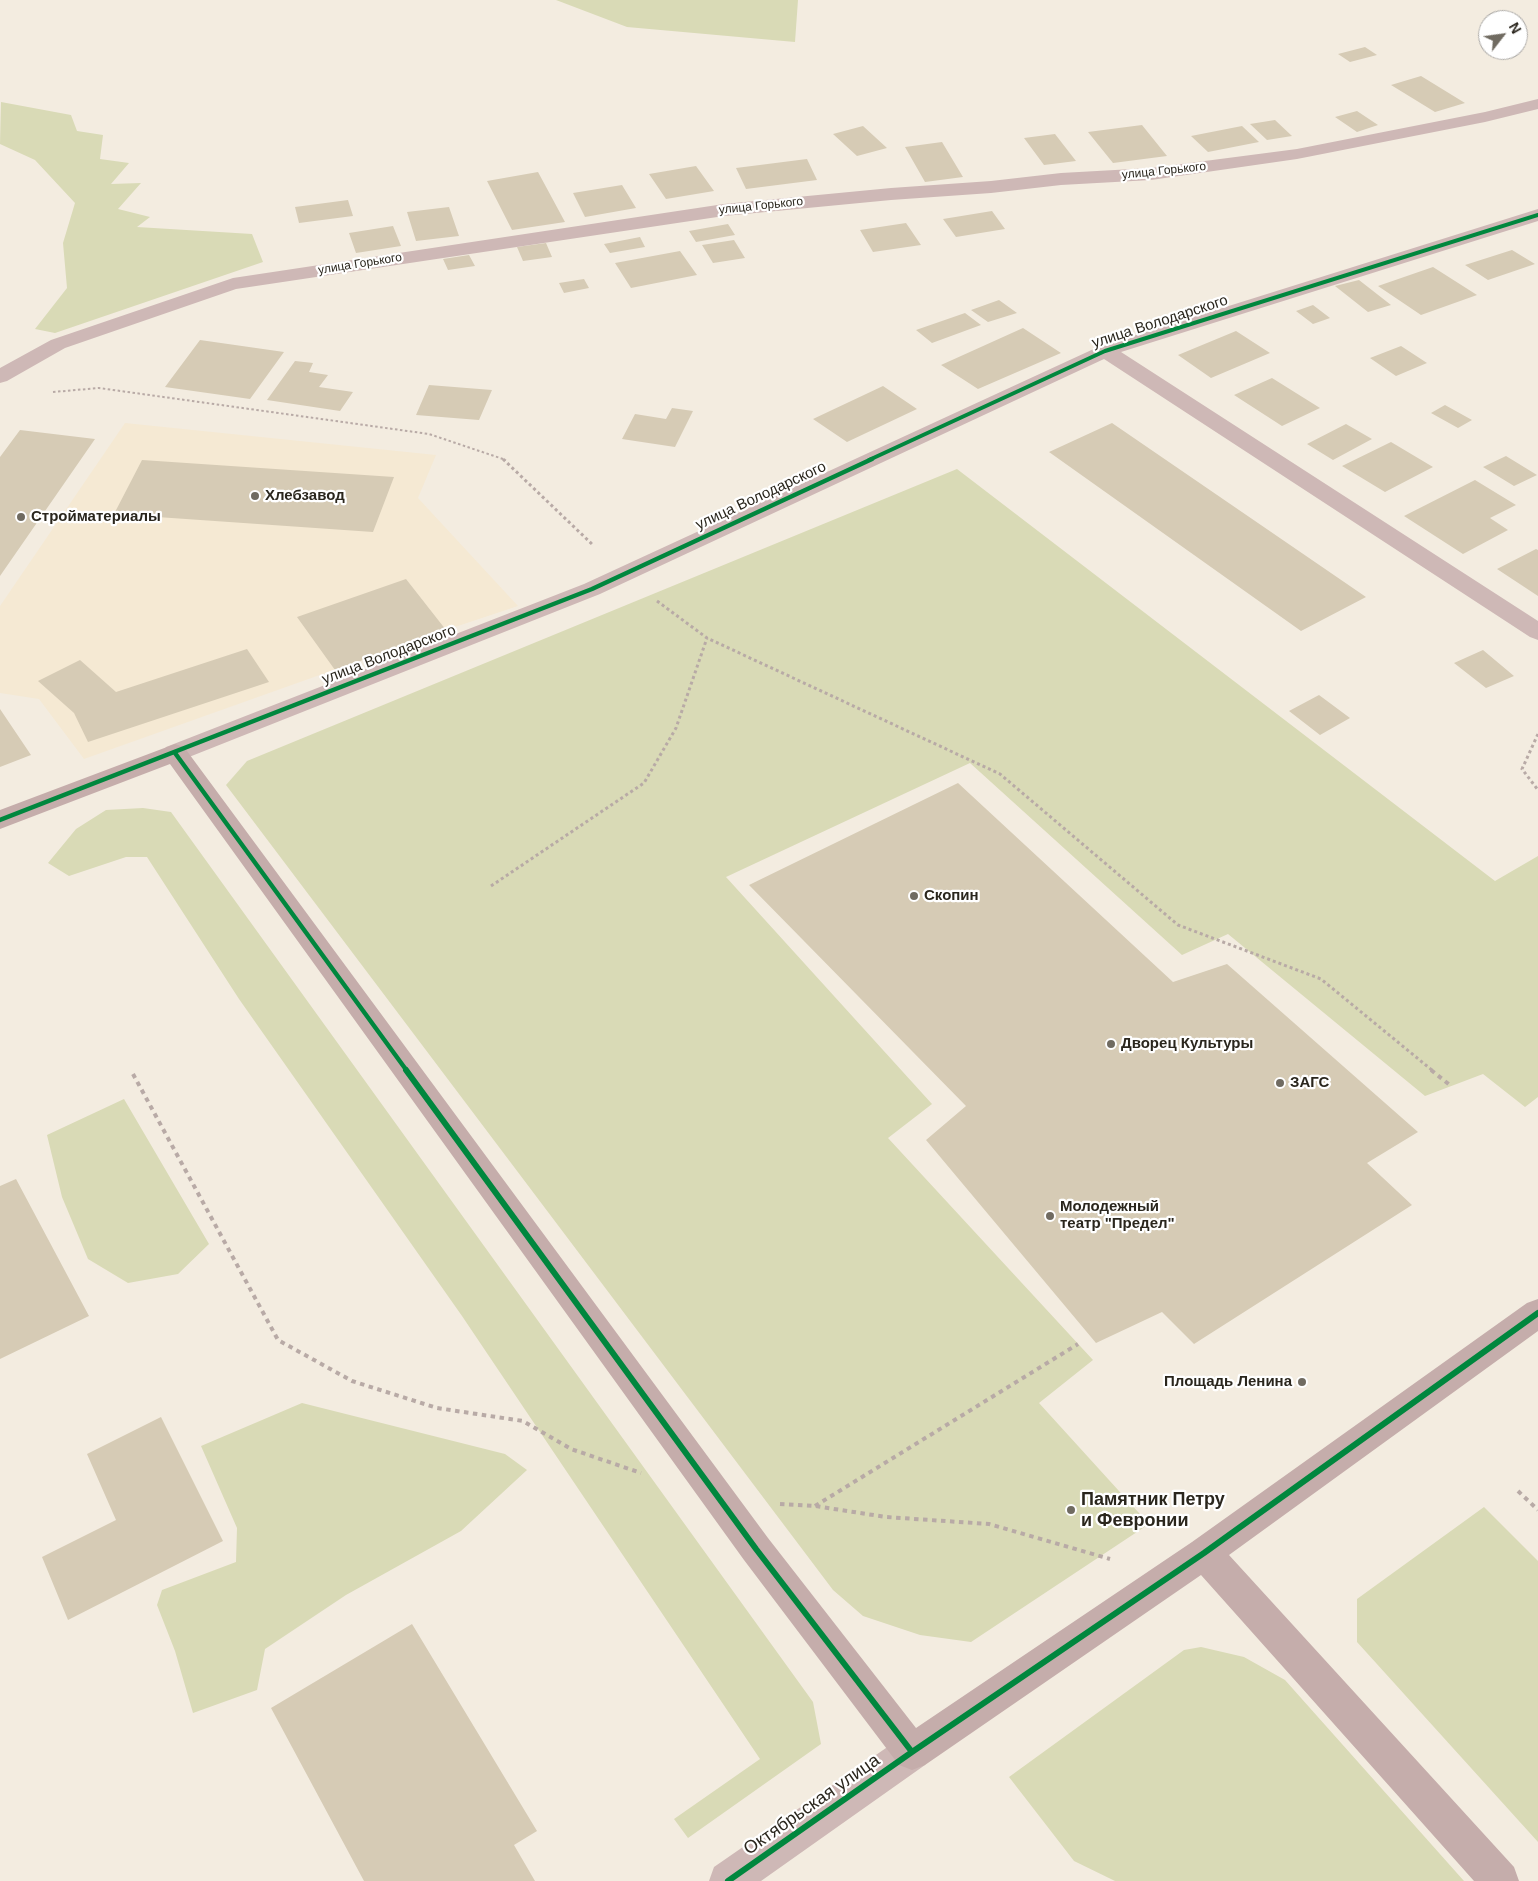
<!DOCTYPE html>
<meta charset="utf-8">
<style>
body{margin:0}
#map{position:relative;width:1538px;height:1881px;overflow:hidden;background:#f3ece0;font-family:Helvetica,sans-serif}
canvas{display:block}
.north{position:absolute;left:1478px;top:10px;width:50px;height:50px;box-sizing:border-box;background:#fff;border:1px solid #aaa8a5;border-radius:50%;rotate:60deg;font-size:14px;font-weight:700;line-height:20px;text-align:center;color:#2a261d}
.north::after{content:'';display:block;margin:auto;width:18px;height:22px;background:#706b61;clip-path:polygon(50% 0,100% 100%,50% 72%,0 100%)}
</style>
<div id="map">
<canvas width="1538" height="1881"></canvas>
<div class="north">N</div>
</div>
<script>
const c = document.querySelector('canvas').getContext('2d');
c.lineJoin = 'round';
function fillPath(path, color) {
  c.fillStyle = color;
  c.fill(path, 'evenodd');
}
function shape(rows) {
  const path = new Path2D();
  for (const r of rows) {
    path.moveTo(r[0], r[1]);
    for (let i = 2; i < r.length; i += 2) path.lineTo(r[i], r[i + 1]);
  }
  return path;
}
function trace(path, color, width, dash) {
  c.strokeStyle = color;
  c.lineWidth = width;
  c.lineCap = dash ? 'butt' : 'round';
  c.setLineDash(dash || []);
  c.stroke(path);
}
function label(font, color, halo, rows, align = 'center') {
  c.font = font + ' Helvetica,sans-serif';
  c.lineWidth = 4.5;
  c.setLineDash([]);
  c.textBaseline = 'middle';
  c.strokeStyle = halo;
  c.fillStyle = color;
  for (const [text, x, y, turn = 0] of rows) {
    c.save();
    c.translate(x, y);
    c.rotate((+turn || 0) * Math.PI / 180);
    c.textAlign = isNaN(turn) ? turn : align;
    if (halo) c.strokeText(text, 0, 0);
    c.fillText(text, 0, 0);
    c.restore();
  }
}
const built = shape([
 [125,423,436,455,418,498,518,606,446,630,84,759,39,699,0,693,0,606]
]);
const green = shape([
 [556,0,798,0,795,42,627,27],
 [1,102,71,115,77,131,103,135,100,159,129,163,111,184,141,183,118,209,150,217,137,227,252,234,263,262,55,333,35,329,67,288,63,243,75,203,35,160,0,144],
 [957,469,1495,881,1538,856,1538,1097,1525,1107,1483,1074,1425,1096,1228,934,1182,955,970,763,726,877,932,1104,888,1138,1093,1360,1039,1403,1149,1524,971,1642,920,1635,863,1616,833,1590,226,785,247,761],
 [143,808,171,812,813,1702,821,1744,688,1838,674,1819,760,1759,462,1316,239,999,147,857,126,857,69,876,48,863,76,829,106,810],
 [124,1099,209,1244,178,1274,128,1283,88,1259,62,1197,47,1135],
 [302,1403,505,1454,527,1470,461,1531,346,1595,265,1649,257,1690,193,1713,175,1651,157,1605,162,1590,236,1562,237,1528,201,1446],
 [1484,1507,1538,1561,1538,1842,1357,1642,1357,1599],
 [1201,1647,1244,1657,1285,1680,1464,1881,1115,1881,1074,1861,1009,1777,1184,1650]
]);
const building = shape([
 [1365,47,1377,55,1350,62,1338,54],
 [1421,76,1465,103,1435,112,1391,85],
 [1357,111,1378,125,1357,132,1335,117],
 [1275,120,1292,136,1267,140,1250,124],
 [1142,125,1167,156,1113,163,1088,132],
 [863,126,887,148,857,156,833,134],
 [1242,126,1259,142,1208,152,1191,136],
 [1055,134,1076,161,1044,165,1024,138],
 [942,142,963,177,925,182,905,147],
 [807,159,817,180,746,189,736,168],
 [696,166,714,191,666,199,649,174],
 [538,172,565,222,512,230,487,181],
 [622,185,636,208,585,217,573,193],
 [348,200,353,216,299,223,295,207],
 [449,207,459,236,416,241,407,212],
 [992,211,1005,229,956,237,943,219],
 [906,223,921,245,873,252,860,230],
 [728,224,735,235,696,242,689,231],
 [393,226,401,246,356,253,349,233],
 [640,237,645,247,610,253,604,244],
 [734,240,745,258,713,263,702,245],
 [546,243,552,257,523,261,517,247],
 [1512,250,1535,264,1488,280,1465,265],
 [680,251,697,275,631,288,615,263],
 [469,255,475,266,448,270,443,259],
 [1433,267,1477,295,1421,315,1378,286],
 [584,279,589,288,564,293,559,283],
 [1359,280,1391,305,1368,312,1335,286],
 [999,300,1017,313,988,322,971,310],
 [1313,305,1330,318,1313,324,1296,311],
 [965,313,981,325,932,343,916,330],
 [1023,328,1061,353,978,389,941,365],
 [1236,331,1270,353,1211,378,1178,355],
 [200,340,284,352,250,399,165,387],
 [1401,346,1427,363,1396,376,1370,358],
 [295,361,313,363,309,372,328,375,319,387,353,392,340,411,267,400],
 [1272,378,1320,408,1282,426,1234,395],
 [429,385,492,390,479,420,416,415],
 [883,386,917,409,847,442,813,419],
 [1445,405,1472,420,1458,428,1431,413],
 [672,408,693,411,675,447,622,439,635,414,666,419],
 [1112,423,1366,597,1301,631,1049,452],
 [1346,424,1372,439,1333,460,1307,444],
 [20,430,95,439,0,576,0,457],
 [1391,442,1433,467,1385,492,1342,466],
 [1506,456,1537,475,1514,486,1483,467],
 [142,460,394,477,373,532,114,514],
 [1475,480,1516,505,1490,518,1508,530,1463,554,1404,516],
 [1536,549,1538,550,1538,596,1497,569],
 [406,579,446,630,335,670,297,617],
 [247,649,269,682,88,742,74,713,38,681,80,660,116,692],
 [1483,650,1514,676,1486,688,1454,663],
 [1319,695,1350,718,1320,735,1289,711],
 [0,709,31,755,0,767],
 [958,783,1173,982,1227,964,1418,1132,1367,1163,1412,1205,1194,1344,1162,1312,1096,1343,926,1140,966,1106,749,885],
 [16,1179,89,1316,0,1359,0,1186],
 [161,1417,223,1541,68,1620,42,1557,116,1520,87,1454],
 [412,1624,537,1831,514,1845,535,1881,364,1881,271,1708]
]);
const pathFar2 = shape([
 [53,392,99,388,429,434,506,460]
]);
const pathFar1 = shape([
 [503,459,594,546],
 [657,601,707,638,1000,774,1178,925,1321,979,1433,1071],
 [1538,734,1522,769,1538,790],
 [491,886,644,783,676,728,707,638]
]);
const path = shape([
 [1431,1070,1451,1086],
 [133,1074,278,1340,352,1381,437,1408,523,1421,571,1449,641,1473],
 [1518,1491,1538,1510],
 [780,1504,815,1506,886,1517,989,1524,1110,1559],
 [815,1506,1078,1344]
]);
const street = shape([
 [1538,99,1538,109,1485,122,1297,159,1151,180,1061,185,991,193,891,200,724,216,236,289,65,348,7,381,0,383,0,368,51,340,233,278,724,204,891,188,991,181,1061,173,1151,168,1297,149,1485,112,1538,99],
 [1538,209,1538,221,1121,352,1538,621,1538,640,1530,637,1104,359,600,594,184,759,175,762,166,759,162,753,166,747,584,584,1098,347,1538,209],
 [912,1734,925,1739,931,1752,925,1765,761,1881,709,1881,714,1867,899,1739,912,1734]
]);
const secondary = shape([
 [175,744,184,747,768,1538,916,1728,1192,1542,1527,1303,1538,1299,1538,1331,1229,1555,1514,1867,1519,1881,1474,1881,1201,1575,925,1765,912,1770,899,1765,744,1560,170,764,0,829,0,810,175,744]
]);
const cyclewayFar2 = shape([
 [869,460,1105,351,1538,215]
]);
const cyclewayFar1 = shape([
 [175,753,407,1071],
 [0,820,592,589,872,459]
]);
const cycleway = shape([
 [406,1070,756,1549,912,1752,1204,1553,1538,1313],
 [728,1881,912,1752]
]);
const markers = [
 [255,496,5,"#706b61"],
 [21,517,5,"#706b61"],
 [914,896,5,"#706b61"],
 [1111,1044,5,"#706b61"],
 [1280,1083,5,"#706b61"],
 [1050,1216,5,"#706b61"],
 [1302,1382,5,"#706b61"],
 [1071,1510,5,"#706b61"]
];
const farStreetnames = [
 ["улица Горького",1164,171,-6],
 ["улица Горького",761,206,-6],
 ["улица Горького",360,264,-9]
];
const streetNames = [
 ["улица Володарского",1160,322,-18],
 ["улица Володарского",761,496,-25],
 ["улица Володарского",389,655,-21]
];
const poiNames = [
 ["Хлебзавод",265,496],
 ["Стройматериалы",31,517],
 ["Скопин",924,896],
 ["Дворец Культуры",1121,1044],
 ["ЗАГС",1290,1083],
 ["Молодежный",1060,1207],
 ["театр \"Предел\"",1060,1224],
 ["Площадь Ленина",1292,1382,"right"]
];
const nearPoinames = [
 ["Памятник Петру",1081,1500],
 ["и Февронии",1081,1521]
];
const nearStreetnames = [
 ["Октябрьская улица",812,1805,-35]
];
fillPath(built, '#f5e9d3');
fillPath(green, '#d9dab6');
fillPath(building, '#d6cbb5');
trace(pathFar2, '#b8aaa6', 2, [2.5, 2.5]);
trace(pathFar1, '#b8aaa6', 3, [3, 3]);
trace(path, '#b8aaa6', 4, [4.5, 4.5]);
fillPath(street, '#ceb8b6');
fillPath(secondary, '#c5adab');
trace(cyclewayFar2, '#00873e', 4);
trace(cyclewayFar1, '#00873e', 4.5);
trace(cycleway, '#00873e', 6);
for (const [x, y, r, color] of markers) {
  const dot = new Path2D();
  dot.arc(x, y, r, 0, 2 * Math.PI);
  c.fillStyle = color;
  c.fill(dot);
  trace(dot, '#fff', 2);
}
label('12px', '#2a261d', '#fff', farStreetnames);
label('15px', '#2a261d', '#fff', streetNames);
label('bold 15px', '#2a261d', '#fff', poiNames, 'left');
label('bold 18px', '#2a261d', '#fff', nearPoinames, 'left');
label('18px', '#2a261d', '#fff', nearStreetnames);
</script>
